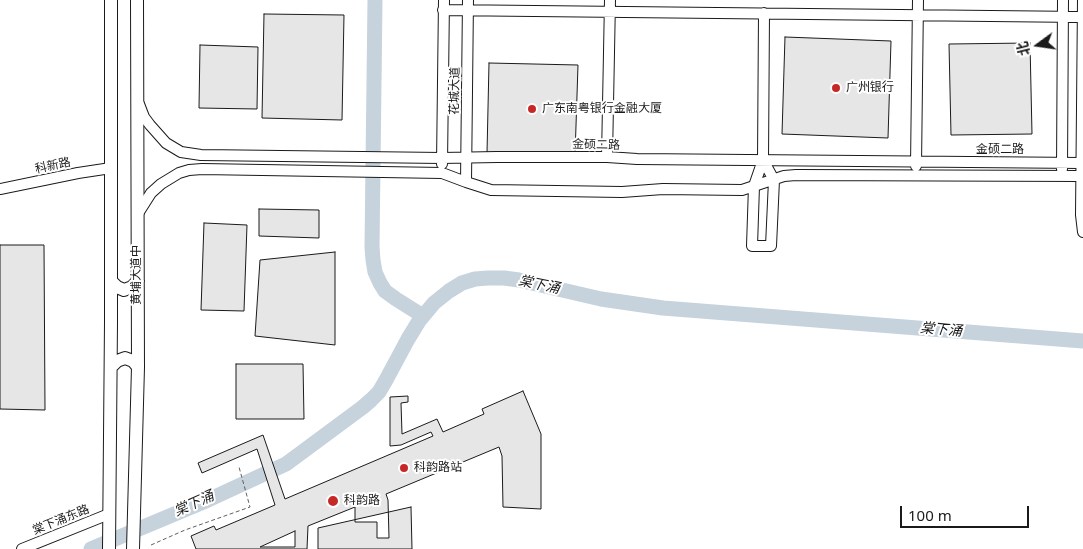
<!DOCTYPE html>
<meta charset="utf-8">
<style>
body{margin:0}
#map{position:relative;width:1083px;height:549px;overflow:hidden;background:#fff;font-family:"Noto Sans","Noto Sans SC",sans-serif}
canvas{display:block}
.north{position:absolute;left:1013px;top:20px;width:50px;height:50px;-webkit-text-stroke:4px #fff;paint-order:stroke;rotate:256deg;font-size:14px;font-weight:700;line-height:20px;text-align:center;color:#1a1a1a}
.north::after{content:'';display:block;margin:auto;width:18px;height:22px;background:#1a1a1a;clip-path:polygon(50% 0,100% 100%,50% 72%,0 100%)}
.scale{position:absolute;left:900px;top:506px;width:129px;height:22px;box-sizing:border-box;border:2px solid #1a1a1a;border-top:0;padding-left:6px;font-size:15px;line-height:18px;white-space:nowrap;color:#1a1a1a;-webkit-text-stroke:4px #fff;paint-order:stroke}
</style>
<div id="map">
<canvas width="1083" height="549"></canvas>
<div class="north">北</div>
<div class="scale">100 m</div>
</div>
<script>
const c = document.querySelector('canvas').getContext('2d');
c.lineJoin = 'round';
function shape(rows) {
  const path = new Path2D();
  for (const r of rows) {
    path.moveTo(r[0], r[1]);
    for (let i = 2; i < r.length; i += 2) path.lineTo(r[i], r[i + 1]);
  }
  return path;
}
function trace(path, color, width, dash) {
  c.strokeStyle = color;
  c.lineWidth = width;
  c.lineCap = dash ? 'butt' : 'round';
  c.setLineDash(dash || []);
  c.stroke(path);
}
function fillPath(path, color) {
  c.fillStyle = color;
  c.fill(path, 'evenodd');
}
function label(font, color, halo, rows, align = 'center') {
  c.font = font + ' "Noto Sans","Noto Sans SC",sans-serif';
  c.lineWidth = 4;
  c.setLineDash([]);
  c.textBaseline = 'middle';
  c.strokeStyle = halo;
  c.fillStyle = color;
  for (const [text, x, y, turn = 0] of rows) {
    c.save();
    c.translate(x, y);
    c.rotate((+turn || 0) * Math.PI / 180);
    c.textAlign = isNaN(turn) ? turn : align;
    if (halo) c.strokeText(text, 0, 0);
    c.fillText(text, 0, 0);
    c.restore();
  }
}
const river = shape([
 [375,0,372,247,373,260,375,272,380,283,385,291,396,299,423,316],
 [91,549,208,500,286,464,363,407,371,400,379,392,386,380,408,339,419,321,434,303,449,291,462,283,475,279,488,278,504,278,519,280,601,299,663,308,1083,341]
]);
const building = shape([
 [264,14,344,15,342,120,262,118,264,14],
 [785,37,891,41,888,138,782,134,785,37],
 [1030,43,1032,134,951,135,949,44,1030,43],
 [200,45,258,47,257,109,199,108,200,45],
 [489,63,578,65,575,156,487,153,489,63],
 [259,209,319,210,319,238,259,236,259,209],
 [204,223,247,225,244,311,201,310,204,223],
 [0,245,44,245,45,410,0,409,0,245],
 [335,252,335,345,255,336,260,260,335,252],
 [236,364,303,364,304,419,236,419,236,364],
 [523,391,541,434,541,509,503,507,502,456,499,447,386,494,388,500,389,538,377,538,377,522,355,522,355,507,308,526,307,549,196,549,191,536,214,526,216,530,275,505,257,449,202,473,198,463,263,435,285,499,433,436,431,432,401,445,390,446,390,397,408,396,408,402,401,403,402,434,437,419,443,432,484,414,482,409,523,391],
 [295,531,295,547,260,547,295,531],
 [411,507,412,549,318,549,318,528,411,507]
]);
const path = shape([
 [151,545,185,530,250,507,239,467]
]);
const minor = shape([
 [1083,0,1081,215,1083,232],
 [443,10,1082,17],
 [139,104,144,117,150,125,166,143,181,152,201,155,442,158,497,157,607,157,637,159,1081,163],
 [607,157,610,0],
 [763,160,774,180,771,246,752,246,754,186,763,160,764,13],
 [442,164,444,0],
 [916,166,918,0],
 [1062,169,1063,0],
 [466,182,468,0],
 [0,189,78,173,111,168],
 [137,215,151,193,161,184,179,173,189,170,202,169,442,173,466,182,491,190,622,192,663,189,742,190,784,176,796,175,1081,176],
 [22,549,109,514]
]);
const major = shape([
 [111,281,117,287,124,290,132,287,138,281],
 [111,367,117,361,125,358,133,361,138,367],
 [109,549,111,322,111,0],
 [133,549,138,367,137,0]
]);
const markers = [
 [836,88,5,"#c62828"],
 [532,109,5,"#c62828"],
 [404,468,5,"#c62828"],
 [333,501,6,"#c62828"]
];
const poiNames = [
 ["广州银行",846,88],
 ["广东南粤银行金融大厦",542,109],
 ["科韵路站",414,468],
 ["科韵路",344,501]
];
const streetNames = [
 ["花城大道",455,91,-89],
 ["金硕二路",596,145,1],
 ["金硕二路",1000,150],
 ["科新路",53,166,-12],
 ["黄埔大道中",137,275,-90],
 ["棠下涌东路",61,520,-22]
];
const waterNames = [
 ["棠下涌",539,285,12],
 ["棠下涌",941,330,5],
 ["棠下涌",194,504,-24]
];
trace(river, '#c6d2dc', 15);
fillPath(building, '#e6e6e6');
trace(building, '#1a1a1a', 1);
trace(minor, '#1a1a1a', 12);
trace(major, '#1a1a1a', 14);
trace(path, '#5f5f5f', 1, [4, 2.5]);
trace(minor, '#fff', 10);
trace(major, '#fff', 12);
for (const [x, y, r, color] of markers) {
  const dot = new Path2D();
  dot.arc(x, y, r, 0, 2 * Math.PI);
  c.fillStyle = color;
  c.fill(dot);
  trace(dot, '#fff', 2);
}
label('12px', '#1a1a1a', '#fff', poiNames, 'left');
label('12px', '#1a1a1a', '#fff', streetNames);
label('italic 14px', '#1a1a1a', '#fff', waterNames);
</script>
